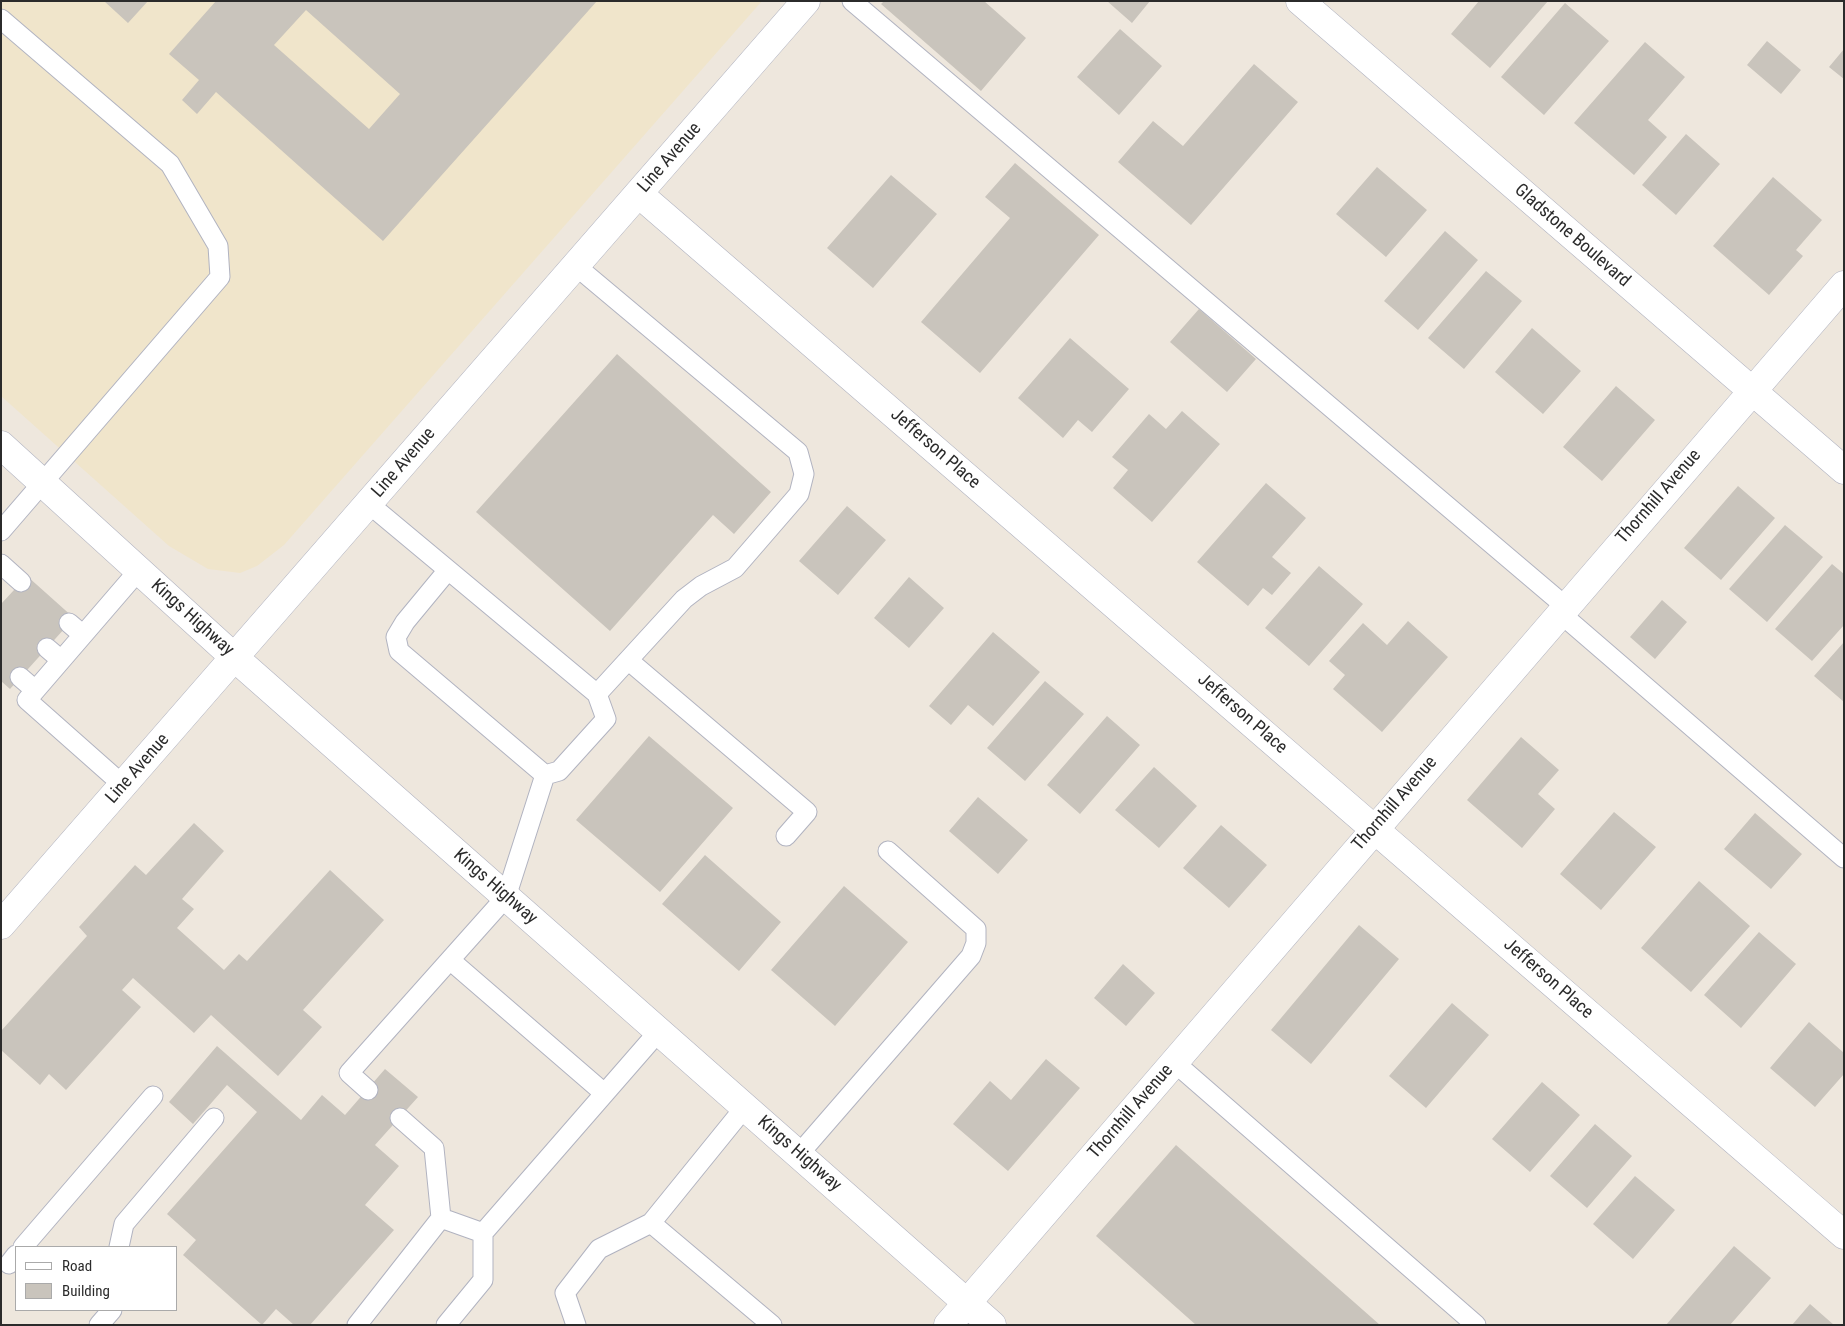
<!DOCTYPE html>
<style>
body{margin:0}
#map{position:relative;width:1845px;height:1326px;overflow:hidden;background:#eee7dd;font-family:"Roboto Condensed",sans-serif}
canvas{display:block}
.frame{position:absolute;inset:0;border:2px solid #2b2b2b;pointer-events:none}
.legend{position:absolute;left:15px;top:1246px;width:162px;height:65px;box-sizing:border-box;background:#fff;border:1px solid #aaa;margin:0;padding:6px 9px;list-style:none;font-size:15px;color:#2b2b2b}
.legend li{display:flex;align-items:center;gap:10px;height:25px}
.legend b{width:25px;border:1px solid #aaa}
</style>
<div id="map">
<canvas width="1845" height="1326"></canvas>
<div class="frame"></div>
<ul class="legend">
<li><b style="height:6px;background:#fff"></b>Road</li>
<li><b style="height:14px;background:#c9c4bc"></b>Building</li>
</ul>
</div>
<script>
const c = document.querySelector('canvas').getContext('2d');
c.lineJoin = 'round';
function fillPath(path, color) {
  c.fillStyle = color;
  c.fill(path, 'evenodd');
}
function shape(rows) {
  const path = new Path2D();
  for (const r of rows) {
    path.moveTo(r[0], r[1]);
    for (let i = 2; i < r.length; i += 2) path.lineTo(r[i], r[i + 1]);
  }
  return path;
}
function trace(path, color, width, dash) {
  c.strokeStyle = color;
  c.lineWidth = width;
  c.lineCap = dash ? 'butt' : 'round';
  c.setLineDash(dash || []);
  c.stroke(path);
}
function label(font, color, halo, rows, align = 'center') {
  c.font = font + ' "Roboto Condensed",sans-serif';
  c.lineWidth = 4;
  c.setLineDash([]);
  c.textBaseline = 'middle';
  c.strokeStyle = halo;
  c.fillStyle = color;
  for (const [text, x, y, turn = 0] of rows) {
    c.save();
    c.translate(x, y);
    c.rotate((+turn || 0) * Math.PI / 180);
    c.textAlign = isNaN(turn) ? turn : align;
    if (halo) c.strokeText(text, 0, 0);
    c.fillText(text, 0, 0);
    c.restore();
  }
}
const education = shape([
 [1,1,762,1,284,545,257,566,240,573,208,569,169,546,1,396]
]);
const building = shape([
 [104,1,148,1,128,23],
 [216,1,597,1,383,241,216,92,197,114,182,100,199,80,169,54],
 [306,10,400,94,369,129,274,45],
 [884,1,984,1,1026,38,981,91,881,4],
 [1107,1,1150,1,1132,23],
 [1479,1,1548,1,1490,68,1451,34],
 [1565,3,1609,41,1544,115,1501,77],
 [1120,29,1162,66,1119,115,1077,77],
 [1767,41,1801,70,1781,94,1747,65],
 [1645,42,1685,77,1648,120,1667,137,1634,175,1574,123],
 [1844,49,1844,79,1829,67],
 [1254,64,1298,102,1191,225,1118,162,1153,121,1183,146],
 [1686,134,1720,164,1676,215,1642,185],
 [1015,163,1099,235,980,373,921,322,1010,218,985,197],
 [1377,167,1427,210,1386,257,1336,214],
 [891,175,937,214,873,288,827,248],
 [1773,177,1822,220,1796,250,1803,256,1769,295,1713,246],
 [1445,231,1478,260,1418,330,1384,301],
 [1486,271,1522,301,1464,369,1428,338],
 [1199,309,1256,359,1227,392,1170,342],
 [1532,328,1581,371,1543,414,1495,372],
 [1070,338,1129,389,1092,432,1078,420,1063,438,1018,398],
 [617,354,771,492,734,534,713,515,610,631,476,512],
 [1616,386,1655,420,1602,481,1563,447],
 [1182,411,1220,444,1152,522,1113,488,1128,470,1112,457,1149,414,1166,429],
 [1266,483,1306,518,1272,557,1291,573,1272,595,1263,588,1248,606,1197,562],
 [1738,486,1775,518,1721,580,1684,548],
 [847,506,886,540,838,595,799,561],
 [1785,525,1823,557,1767,622,1729,589],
 [1832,564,1844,574,1844,625,1812,661,1775,629],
 [1319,566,1363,604,1309,666,1265,628],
 [27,576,74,618,10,689,1,681,1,604],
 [909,577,944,608,909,648,874,618],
 [1662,600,1687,622,1655,659,1630,637],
 [1408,621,1448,657,1382,732,1333,689,1345,675,1329,661,1363,623,1387,645],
 [993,632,1040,672,993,726,968,705,951,725,929,706],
 [1844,642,1844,702,1814,676],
 [1045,681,1084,714,1025,781,987,748],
 [1107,716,1140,745,1080,814,1047,785],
 [649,736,733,808,660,892,576,820],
 [1521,737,1559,770,1538,794,1555,809,1522,848,1467,800],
 [1154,767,1197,806,1159,848,1115,810],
 [978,797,1028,840,998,874,949,831],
 [1614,812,1656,847,1601,910,1560,874],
 [1755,813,1802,854,1771,889,1724,849],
 [194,823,224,851,182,899,194,909,177,928,224,970,239,954,247,961,330,870,384,920,303,1010,322,1027,278,1076,211,1015,194,1033,133,978,122,990,141,1007,66,1090,49,1074,40,1085,1,1050,1,1031,87,936,79,927,135,865,146,875],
 [1221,825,1267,865,1229,908,1183,868],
 [705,855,781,922,739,971,662,904],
 [1699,881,1750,926,1691,992,1641,948],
 [844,886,908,942,835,1026,771,970],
 [1359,925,1399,959,1311,1064,1271,1030],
 [1759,932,1796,964,1741,1028,1704,995],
 [1123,964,1155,993,1126,1026,1094,998],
 [1452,1003,1489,1035,1426,1108,1389,1076],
 [1809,1022,1844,1053,1844,1074,1815,1107,1770,1068],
 [217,1046,301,1120,322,1095,345,1115,385,1069,418,1097,375,1145,399,1166,365,1205,394,1230,310,1325,294,1325,276,1309,262,1325,183,1255,196,1240,167,1214,257,1112,227,1085,193,1124,169,1102],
 [1046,1059,1080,1088,1008,1171,953,1124,990,1081,1011,1100],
 [1542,1082,1580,1115,1530,1172,1492,1139],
 [1595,1124,1632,1156,1587,1208,1550,1176],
 [1176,1145,1380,1325,1196,1325,1096,1236],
 [1635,1176,1675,1210,1633,1259,1593,1224],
 [1734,1246,1771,1278,1730,1325,1666,1325],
 [1810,1304,1834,1325,1792,1325]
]);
const service = shape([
 [852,1,1565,606],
 [1,19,170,164,218,246,220,277,1,531],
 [369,504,597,694,684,599,701,586,735,568,799,494,804,474,798,452,576,266],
 [1,564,21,582],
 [448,570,405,622,396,637,399,651,545,775,559,771,606,719,597,694],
 [1560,613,1844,858],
 [69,623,83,635],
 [47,648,61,660],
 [628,660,807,812,786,836],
 [20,677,35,690],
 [123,785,27,700,139,570],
 [450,960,604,1093],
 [1174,1062,1476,1325],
 [368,1090,349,1073,506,897,545,775],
 [400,1118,434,1148,441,1218,483,1233,659,1031],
 [799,1154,971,956,976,943,976,929,888,851],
 [651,1223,772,1325],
 [23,1247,153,1096],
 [119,1247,124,1224,214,1118],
 [9,1264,16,1255],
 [99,1325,112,1310],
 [357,1325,441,1218],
 [446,1325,483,1280,483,1233],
 [576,1325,565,1293,599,1249,651,1223,745,1107]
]);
const minor = shape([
 [1300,1,1844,470],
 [639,194,1844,1235],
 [948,1325,1844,285]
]);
const secondary = shape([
 [1,445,235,658,992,1325],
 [1,925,806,1]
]);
const streetNames = [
 ["Line Avenue",670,158,-49],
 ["Gladstone Boulevard",1572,236,41],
 ["Jefferson Place",935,449,41],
 ["Line Avenue",404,463,-49],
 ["Thornhill Avenue",1659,497,-49],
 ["Kings Highway",192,618,42],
 ["Jefferson Place",1242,714,41],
 ["Line Avenue",138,769,-49],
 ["Thornhill Avenue",1395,804,-49],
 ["Kings Highway",495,887,41],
 ["Jefferson Place",1548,979,41],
 ["Thornhill Avenue",1131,1112,-49],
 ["Kings Highway",799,1154,41]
];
fillPath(education, '#f0e5cb');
fillPath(building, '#c9c4bc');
trace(service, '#b1b3c0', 21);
trace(minor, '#b1b3c0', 29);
trace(secondary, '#b1b3c0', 29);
trace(service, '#fff', 19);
trace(minor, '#fff', 28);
trace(secondary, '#fff', 28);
label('18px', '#2b2b2b', '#fff', streetNames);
</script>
